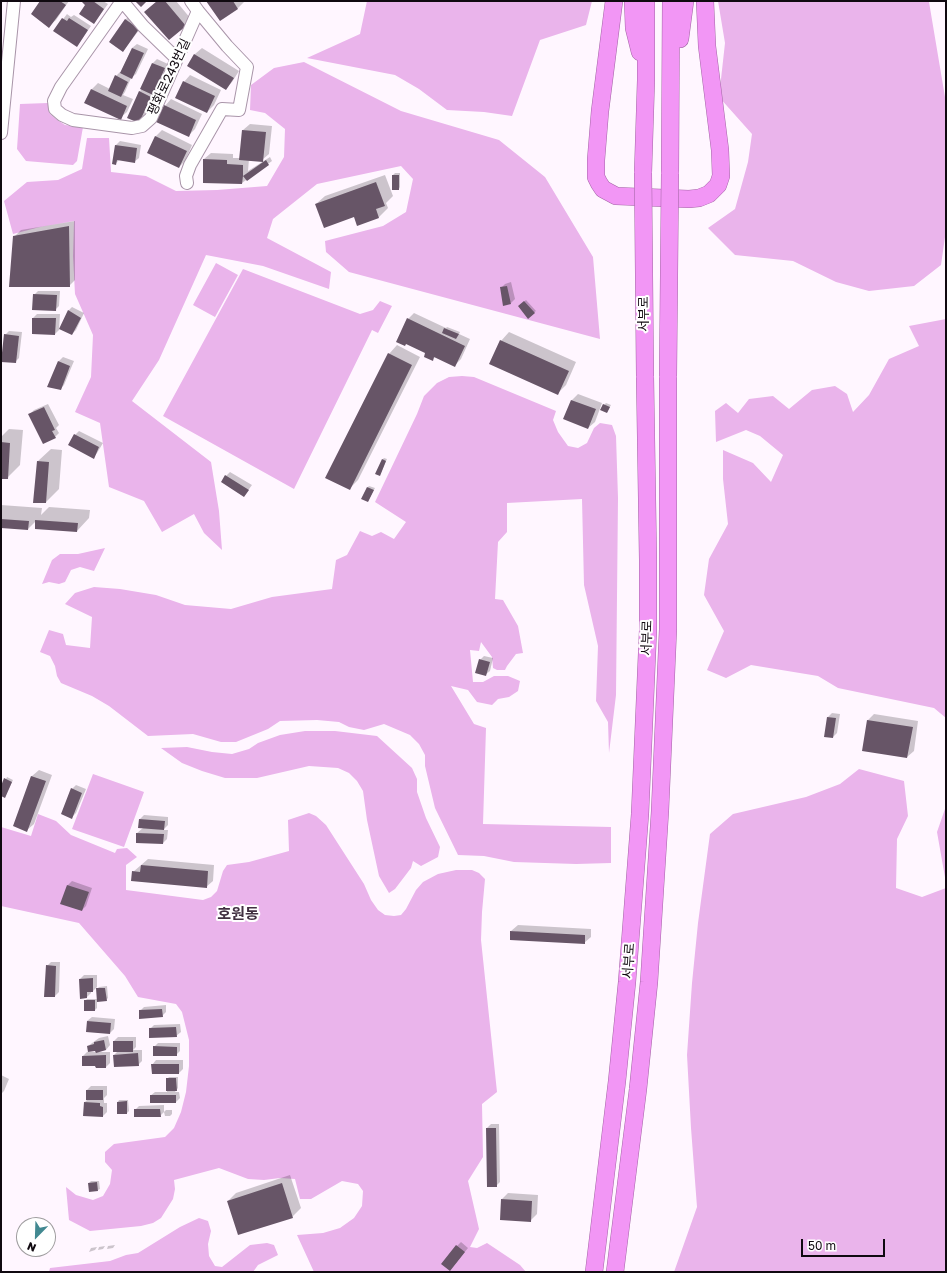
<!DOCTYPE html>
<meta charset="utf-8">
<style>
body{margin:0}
#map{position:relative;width:947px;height:1273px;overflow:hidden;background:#fff6ff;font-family:"Golos Text",sans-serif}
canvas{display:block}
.frame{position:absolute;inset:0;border:2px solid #100910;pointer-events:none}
.north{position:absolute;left:16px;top:1217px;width:40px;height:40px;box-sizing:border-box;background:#fff;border:1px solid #9f9d9f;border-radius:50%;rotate:203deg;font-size:11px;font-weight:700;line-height:16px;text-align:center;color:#100910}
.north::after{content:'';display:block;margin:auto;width:14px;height:18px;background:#428991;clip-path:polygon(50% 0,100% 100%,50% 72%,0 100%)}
.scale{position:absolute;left:801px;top:1239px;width:84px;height:18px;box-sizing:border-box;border:2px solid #100910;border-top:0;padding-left:5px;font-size:12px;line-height:14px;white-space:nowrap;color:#100910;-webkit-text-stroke:3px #fff;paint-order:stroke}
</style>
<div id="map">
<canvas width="947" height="1273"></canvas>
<div class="frame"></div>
<div class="north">N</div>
<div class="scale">50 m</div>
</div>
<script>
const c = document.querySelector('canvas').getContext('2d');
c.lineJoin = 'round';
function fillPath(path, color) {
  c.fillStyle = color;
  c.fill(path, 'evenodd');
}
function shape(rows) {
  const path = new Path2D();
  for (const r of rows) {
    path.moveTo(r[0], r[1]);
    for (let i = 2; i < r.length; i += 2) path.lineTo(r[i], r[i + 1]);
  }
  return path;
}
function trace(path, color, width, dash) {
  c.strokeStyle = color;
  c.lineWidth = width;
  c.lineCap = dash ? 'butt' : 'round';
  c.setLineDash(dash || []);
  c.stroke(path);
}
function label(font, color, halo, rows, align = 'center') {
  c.font = font + ' "Golos Text","Noto Sans KR",sans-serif';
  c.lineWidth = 4;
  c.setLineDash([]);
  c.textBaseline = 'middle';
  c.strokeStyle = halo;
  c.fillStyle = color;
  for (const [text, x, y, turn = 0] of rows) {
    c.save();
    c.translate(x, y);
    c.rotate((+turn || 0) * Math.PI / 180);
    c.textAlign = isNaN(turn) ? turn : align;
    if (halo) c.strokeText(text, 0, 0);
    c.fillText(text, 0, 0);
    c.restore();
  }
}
const green = shape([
 [367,1,592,1,586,25,540,40,512,116,484,112,447,110,419,89,395,75,307,58,360,34],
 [718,1,931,1,929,2,946,103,946,230,941,265,914,286,869,291,836,282,793,261,735,255,708,228,735,209,748,162,752,134,719,97,725,43],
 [304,62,401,111,499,140,545,177,593,257,600,339,349,272,326,252,325,241,383,226,406,212,413,179,401,166,317,184,273,219,267,238,331,272,329,289,263,266,206,255,159,360,132,401,211,462,219,511,222,550,204,533,194,514,162,532,144,501,109,487,100,423,75,412,91,377,93,335,75,294,73,256,74,221,40,227,13,234,4,201,27,182,58,180,82,169,87,138,109,138,111,172,146,176,176,191,217,190,267,186,284,157,285,129,265,113,250,110,251,85,274,68],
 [48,103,50,114,56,119,65,125,83,127,77,161,73,165,26,161,17,149,20,104],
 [216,263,238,275,215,317,193,305],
 [243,269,360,314,373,310,380,301,392,306,378,333,372,330,294,489,163,416],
 [946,319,946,718,934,708,838,688,818,676,751,665,726,678,707,670,724,631,704,595,709,559,728,524,723,479,723,450,753,463,771,482,783,455,760,436,746,430,716,442,715,411,726,403,738,413,749,399,773,396,789,409,812,390,835,386,847,394,853,412,869,395,889,359,919,346,909,326],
 [462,376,474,377,556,411,553,420,558,432,568,446,578,448,587,443,594,428,600,423,612,425,616,436,618,498,616,695,609,753,608,722,596,701,598,646,584,585,582,499,507,503,507,532,498,542,495,599,503,600,518,626,523,653,516,654,507,666,505,670,497,670,493,668,492,657,481,642,479,651,470,650,473,682,483,682,494,676,508,676,520,681,518,691,509,697,498,699,492,705,477,702,468,690,451,686,474,724,486,728,483,824,611,827,611,863,576,864,514,862,484,856,458,855,435,808,425,766,425,755,419,744,410,735,384,724,364,730,349,727,339,722,317,720,280,721,268,729,236,742,221,742,193,734,148,736,109,706,92,696,61,683,57,676,55,666,50,656,40,652,49,630,63,634,66,645,90,648,92,617,65,604,75,593,94,587,120,589,156,595,185,605,231,609,272,597,332,589,336,560,347,555,360,531,372,536,381,532,394,539,406,522,375,502,417,414,424,396,437,383,449,377],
 [105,548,94,571,80,567,71,570,65,582,59,584,49,582,42,584,52,560,60,554,78,554],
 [305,731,335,731,377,736,412,768,417,779,417,792,426,818,440,847,438,857,421,866,413,861,411,868,395,889,389,893,379,876,367,820,363,791,357,781,349,773,338,768,309,766,257,778,225,778,202,771,182,763,161,748,187,747,212,752,232,754,249,749,258,743,280,735],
 [859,769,904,781,908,816,897,839,896,888,922,897,946,888,946,1272,674,1272,697,1207,691,1128,687,1055,692,983,698,923,710,834,733,814,806,797,840,784],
 [93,774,144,792,124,847,72,829],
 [946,806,946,883,937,832],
 [309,813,316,816,326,825,364,884,371,900,378,910,385,915,394,916,401,915,406,909,416,890,423,882,438,874,456,870,472,870,479,873,485,879,482,912,481,940,497,1092,482,1104,483,1157,468,1181,479,1229,470,1247,477,1248,487,1243,520,1265,526,1272,314,1272,297,1235,323,1233,340,1228,354,1218,362,1206,363,1191,358,1184,342,1181,311,1199,300,1199,295,1179,280,1178,264,1180,248,1179,219,1168,174,1180,175,1189,173,1199,161,1218,153,1223,141,1226,90,1231,69,1220,66,1187,76,1195,93,1200,103,1196,110,1184,112,1170,105,1162,105,1152,114,1144,165,1137,174,1128,181,1112,186,1092,189,1066,189,1040,182,1012,176,1004,138,997,125,976,79,923,1,906,1,827,31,836,38,814,56,821,71,835,115,853,117,849,127,848,137,857,126,865,126,890,203,900,211,897,217,891,223,871,227,865,249,862,289,851,288,820],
 [199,1218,208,1221,211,1231,208,1244,209,1256,215,1266,222,1267,250,1245,267,1243,274,1245,278,1255,258,1265,253,1272,49,1272,50,1268,110,1261,126,1255,138,1253,180,1227]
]);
const shadow = shape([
 [42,1,69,1,56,20,49,26],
 [84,1,103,1,108,4,94,23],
 [157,1,176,1,191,19,185,25],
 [207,1,244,1,244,2,238,8,220,20],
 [67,14,71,17,74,15,91,26,77,46,54,31],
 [129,16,143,25,123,51,125,20],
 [137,44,148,49,136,74,131,78,125,92,123,95,133,99,127,112,120,118,86,102,92,89,98,83,110,89,116,76,120,72,121,72,132,48],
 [202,48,239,71,232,82,226,89,188,65,195,54],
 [157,59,168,64,156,89,154,92,155,93,143,118,139,122,139,92,142,89,153,63],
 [190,75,221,90,214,105,207,112,184,82],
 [171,99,202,114,195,129,188,136,165,106],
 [250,124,272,126,269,154,262,160,249,159,248,171,270,157,272,161,242,183,204,159,211,153,233,154,233,158,240,158,243,130],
 [162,130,192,145,185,161,179,167,155,137],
 [120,141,141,145,139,158,134,162,120,159,116,163,116,145],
 [395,173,400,173,400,187,399,189,393,175],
 [385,175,393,196,386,203,388,208,379,217,358,224,355,216,316,204,325,196],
 [75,221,75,280,69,286,14,237,21,230],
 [511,282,515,299,511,303,501,288,505,284],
 [38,291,60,291,59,306,55,310,34,295],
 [526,300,536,311,528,317,519,306],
 [72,307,84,313,76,330,72,334,68,311],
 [414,313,446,328,447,327,460,332,459,334,470,339,461,359,455,365,436,356,432,360,408,319],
 [37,314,60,314,59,330,55,334,33,318],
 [9,331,22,332,19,358,15,362,5,335],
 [509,332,576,362,566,385,558,393,501,341],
 [397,345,420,357,358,480,349,489,389,354],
 [63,357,74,361,64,385,60,389,49,387,59,361],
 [578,394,602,403,595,422,588,428,565,419,572,400],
 [606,403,611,405,607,412,604,405],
 [48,404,59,425,56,428,59,433,55,437,30,414,34,410],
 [9,429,23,430,20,465,7,478,1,478,1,437],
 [79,431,103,443,97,453,93,458,75,435],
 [51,449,62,450,59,489,46,502,38,461],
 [384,458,387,459,380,475,382,460],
 [230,472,252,485,244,496,226,476],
 [369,486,375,488,368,501,368,487],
 [1,505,42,508,41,515,49,507,90,510,89,518,77,531,36,521,28,529,1,527],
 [484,656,493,658,490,671,485,675,480,660],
 [832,713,840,714,837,733,833,737,828,717],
 [874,714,918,721,914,751,907,757,863,750,868,720],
 [39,770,52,775,34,824,27,830,14,825,32,776],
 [7,777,13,780,5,797,1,792,1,789],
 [76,785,86,789,76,813,72,817,72,789],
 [144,815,168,817,168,825,163,830,168,830,167,839,163,843,137,833,143,828,140,819],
 [148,859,214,865,213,881,206,887,133,872],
 [72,881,92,888,86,906,82,910,62,903,68,885],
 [518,925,591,929,591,937,584,943,511,931],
 [51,962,60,962,59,992,55,996,47,966],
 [84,975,97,975,97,989,97,987,93,991,91,991,91,993,87,997,80,979],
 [107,986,108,998,106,1000,97,1001,97,1008,95,1010,85,1001,87,999,98,999,97,989,99,987],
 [166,1005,166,1012,162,1016,140,1011,144,1007],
 [92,1017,115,1019,114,1029,110,1033,87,1021],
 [180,1024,181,1032,176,1036,150,1029,154,1025],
 [108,1036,110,1045,106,1050,99,1051,100,1052,110,1052,110,1063,106,1067,96,1067,83,1056,87,1052,97,1052,88,1046,99,1038],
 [118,1037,136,1037,136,1047,133,1050,142,1050,142,1061,138,1065,114,1055,118,1051,114,1041],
 [158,1043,180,1043,180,1051,176,1055,154,1047],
 [156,1060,183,1060,183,1069,179,1073,152,1065],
 [1,1075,9,1079,4,1091,1,1094],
 [169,1077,178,1077,178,1088,175,1092,179,1092,180,1098,176,1102,150,1096,155,1092,167,1092,167,1079],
 [91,1086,107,1086,107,1095,104,1098,104,1103,107,1103,107,1112,103,1116,85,1102,87,1100,87,1090],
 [119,1100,128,1100,129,1111,127,1113,118,1113,118,1102],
 [164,1105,164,1112,166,1110,172,1110,172,1114,170,1116,165,1116,164,1112,160,1116,135,1110,139,1106],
 [491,1124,499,1124,500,1182,496,1186,487,1128],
 [290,1175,301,1208,292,1217,228,1201,236,1193],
 [91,1181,99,1181,100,1189,98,1190,89,1183],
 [508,1193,538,1195,537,1214,530,1221,502,1199],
 [461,1242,468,1248,450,1270,457,1246],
 [115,1245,113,1248,107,1249,108,1246],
 [105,1246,103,1249,98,1250,99,1247],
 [97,1247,95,1250,89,1252,91,1248]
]);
const building = shape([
 [40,1,60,1,66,5,49,28,31,14],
 [83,1,93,1,104,9,94,24,79,14,85,5,82,2],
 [135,1,147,1,141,7],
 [157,1,165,1,186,26,169,40,144,12],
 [206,1,233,1,238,9,220,21],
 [62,18,67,21,69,18,88,30,77,47,53,31],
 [125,19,139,29,123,52,109,42],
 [132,48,144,53,132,79,120,73],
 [194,54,234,78,226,90,187,66],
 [152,63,165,68,153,95,140,89],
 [115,75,128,82,121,97,108,91],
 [183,81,215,96,207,113,175,98],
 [91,89,127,106,121,120,84,103],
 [139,91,151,97,139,123,127,118],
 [164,105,196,120,189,137,156,122],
 [242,130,266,132,263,162,239,160],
 [155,136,187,151,179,168,147,153],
 [115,145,137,148,135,163,117,160,116,165,112,164],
 [203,159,227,160,227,164,243,165,243,176,266,160,269,165,247,181,243,176,242,184,203,183],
 [392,175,399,175,399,190,392,190],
 [376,182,385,206,376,209,379,218,357,226,354,217,324,228,315,204],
 [69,226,70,287,9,287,13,236],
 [507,286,511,304,503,306,500,287],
 [33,294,57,295,56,311,32,310],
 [524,301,535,313,528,319,518,306],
 [68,310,81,318,72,335,59,329],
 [32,318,56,318,55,335,32,334],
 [407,318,465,346,455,367,434,357,433,361,424,357,425,353,406,344,405,346,396,342],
 [444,328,459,334,456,339,442,333],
 [4,334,19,336,16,363,1,362],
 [500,340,569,371,558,395,489,364],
 [388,353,412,365,350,490,325,478],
 [58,361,70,366,61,390,47,387],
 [571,400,596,409,588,429,563,419],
 [603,404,610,407,607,413,600,410],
 [44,407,55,430,52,431,56,438,43,444,28,414],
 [74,434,99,447,94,459,68,445],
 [1,442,10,443,8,479,1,479],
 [382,459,386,461,380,476,375,474],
 [37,461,49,462,46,503,33,503],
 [225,475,249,490,244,497,221,482],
 [367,487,374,490,368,502,361,499],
 [1,519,29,521,28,530,1,528],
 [35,520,78,523,77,532,35,529],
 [479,659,490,662,486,676,475,673],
 [827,717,836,718,833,738,824,737],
 [867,720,913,727,907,758,862,751],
 [31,776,46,781,27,832,13,826],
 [4,778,12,782,5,798,1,796,1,786],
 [71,788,82,793,72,819,61,814],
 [139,819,165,821,164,830,138,828],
 [136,833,164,834,163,844,136,843],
 [141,865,208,871,207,888,131,881,132,871,140,872],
 [67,885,89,892,82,911,60,904],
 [510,931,585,935,585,944,510,940],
 [46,965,56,966,55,997,44,997],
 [93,978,93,992,87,992,87,998,80,999,79,979],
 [96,988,105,988,107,1001,97,1002],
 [84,1000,95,1000,95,1011,84,1011],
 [162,1009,163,1017,139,1019,139,1010],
 [87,1021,111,1023,110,1034,86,1032],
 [176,1027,177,1037,149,1038,149,1028],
 [104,1040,106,1050,96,1053,95,1051,88,1052,87,1046,94,1044,94,1042],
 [113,1041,133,1041,133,1052,113,1052],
 [153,1046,177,1047,177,1056,153,1056],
 [138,1053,139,1066,114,1067,113,1055],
 [106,1055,106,1068,96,1068,95,1066,82,1066,82,1056],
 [151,1064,179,1064,179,1074,152,1074],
 [166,1078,176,1078,177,1091,166,1091],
 [86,1090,103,1090,103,1100,86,1100],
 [150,1095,176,1095,176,1103,150,1103],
 [127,1101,127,1114,117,1114,117,1102],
 [84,1102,100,1103,100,1106,103,1107,103,1117,83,1116],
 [134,1109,160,1109,161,1117,134,1117],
 [486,1128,496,1128,497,1187,487,1187],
 [97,1182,98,1191,89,1192,88,1183],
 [282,1183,293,1218,238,1235,227,1201],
 [501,1199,532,1201,531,1222,500,1220],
 [456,1245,465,1252,450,1271,441,1264]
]);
const minor = shape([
 [122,1,61,87,54,101,55,109,62,115,73,120,132,128,142,126,151,118,198,11,191,1],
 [122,1,143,26,176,58],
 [1,133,14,1],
 [187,183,186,176,190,165,222,109,239,110,247,67,227,46,198,11]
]);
const highway = shape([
 [614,1,600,111,596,160,596,177,599,183,603,189,616,196,689,199,699,198,709,194,718,185,721,176,720,150,707,46,705,1],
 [633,1,634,28,640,52],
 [680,39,685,1],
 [643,173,646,80,646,1],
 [670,174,671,1],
 [594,1272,617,1081,627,982,640,814,648,630,648,560,645,376],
 [615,1272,638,1089,649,982,660,811,668,629,668,376]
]);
const highwayBridge = shape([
 [643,173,645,376],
 [668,376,670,174]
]);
const streetNames = [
 ["평화로243번길",169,77,-65],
 ["서부로",644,314,-90],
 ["서부로",647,638,-88],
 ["서부로",629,961,-86]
];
const quarterNames = [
 ["호원동",238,914]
];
fillPath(green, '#eab4eb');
fillPath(shadow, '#0003');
fillPath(building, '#675567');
trace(minor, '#a995a9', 14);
trace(highway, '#a365a5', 18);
trace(minor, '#fff', 12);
trace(highway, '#f296f5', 17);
trace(highwayBridge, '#a365a5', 18, []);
trace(highwayBridge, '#f296f5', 17);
label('13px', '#100910', '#fff', streetNames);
label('bold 15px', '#413041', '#fff', quarterNames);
</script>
